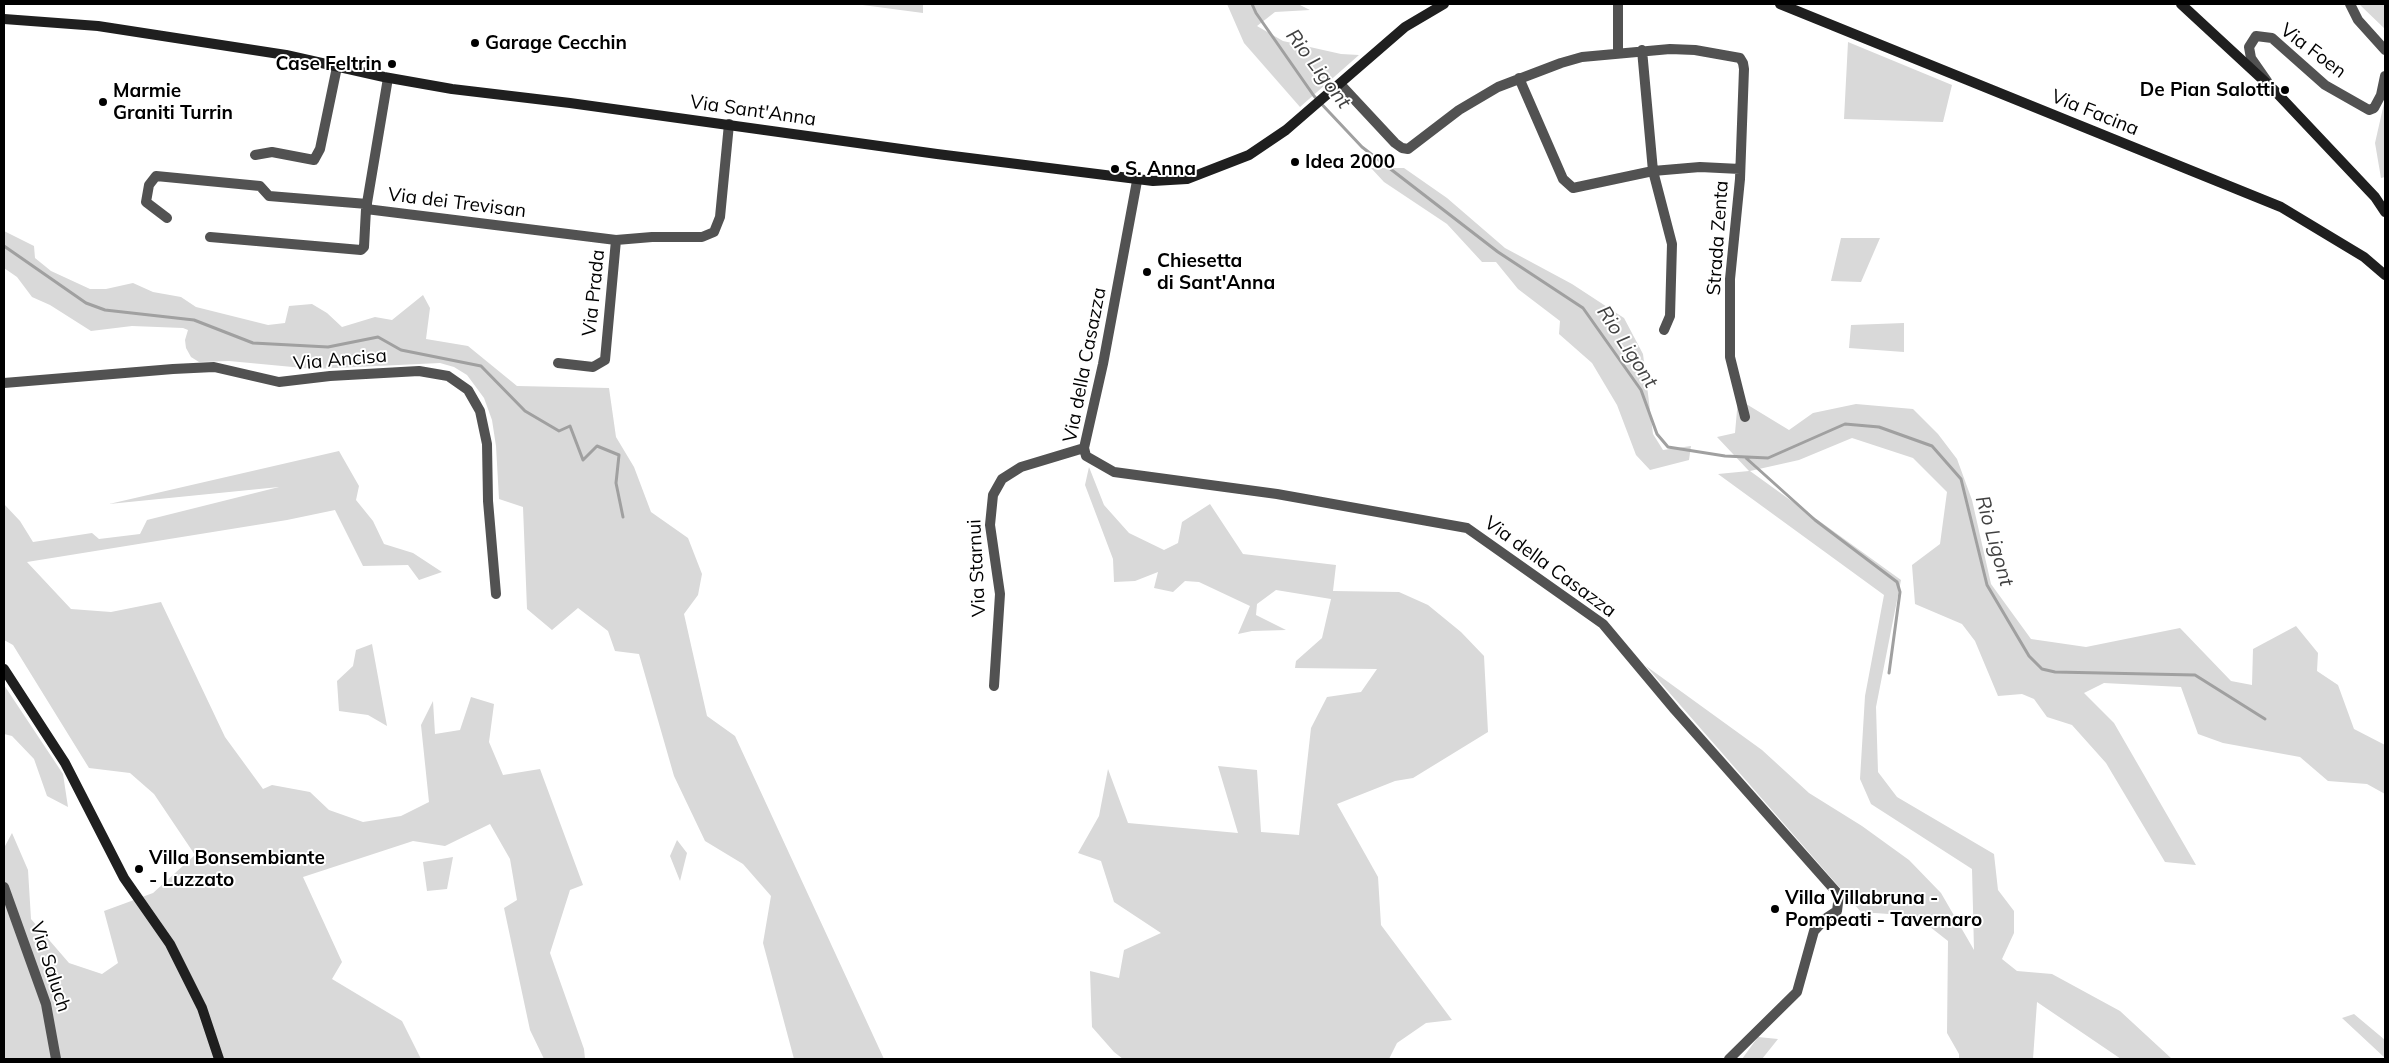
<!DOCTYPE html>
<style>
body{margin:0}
#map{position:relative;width:2389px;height:1063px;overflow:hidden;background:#fff;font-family:Mulish,sans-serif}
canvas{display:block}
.frame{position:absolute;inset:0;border:5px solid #000;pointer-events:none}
</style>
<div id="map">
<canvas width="2389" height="1063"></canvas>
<div class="frame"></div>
</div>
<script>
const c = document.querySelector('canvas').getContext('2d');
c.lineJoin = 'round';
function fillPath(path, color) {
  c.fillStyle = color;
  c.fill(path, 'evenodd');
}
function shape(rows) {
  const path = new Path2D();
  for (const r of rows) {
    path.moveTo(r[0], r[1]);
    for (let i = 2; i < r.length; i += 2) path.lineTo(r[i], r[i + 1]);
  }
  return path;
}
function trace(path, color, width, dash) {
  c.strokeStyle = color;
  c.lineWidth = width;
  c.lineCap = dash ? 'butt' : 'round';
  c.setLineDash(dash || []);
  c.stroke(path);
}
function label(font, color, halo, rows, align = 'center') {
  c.font = font + ' Mulish,sans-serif';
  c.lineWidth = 4;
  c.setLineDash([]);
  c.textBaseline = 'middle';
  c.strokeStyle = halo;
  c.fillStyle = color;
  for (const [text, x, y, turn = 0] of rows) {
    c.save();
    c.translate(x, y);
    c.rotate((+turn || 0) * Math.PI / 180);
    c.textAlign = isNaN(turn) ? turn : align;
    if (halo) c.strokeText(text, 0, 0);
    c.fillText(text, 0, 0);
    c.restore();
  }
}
const green = shape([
 [855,4,923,4,923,13],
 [1227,4,1298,4,1310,10,1275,12,1257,26,1283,41,1341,54,1359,55,1300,107,1244,43],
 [2360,4,2385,4,2385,29,2360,5],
 [1848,42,1952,85,1943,122,1844,119],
 [2385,99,2385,177,2381,178,2375,143],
 [1371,168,1404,168,1447,198,1505,248,1572,284,1624,318,1643,354,1653,434,1663,450,1691,446,1689,460,1650,470,1636,455,1617,405,1592,363,1559,334,1560,321,1518,289,1496,262,1482,262,1447,224,1384,182],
 [4,231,34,246,35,258,51,271,90,289,106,289,133,283,153,292,181,297,196,307,268,325,285,323,289,306,312,304,327,313,342,327,375,317,392,320,423,295,430,308,426,339,468,346,517,386,609,388,616,437,634,467,651,512,688,538,702,574,698,595,684,614,707,716,735,736,884,1059,794,1059,763,943,771,896,743,864,705,841,674,776,639,654,615,651,608,631,578,608,552,630,527,609,523,507,499,499,496,446,492,420,484,398,467,375,454,367,440,363,314,369,229,361,199,362,191,357,186,348,185,340,188,330,183,328,132,326,91,331,50,305,32,297,17,277,4,268],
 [1841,238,1880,238,1861,282,1831,281],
 [1904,323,1904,352,1849,348,1851,325],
 [1738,399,1789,430,1813,413,1856,404,1913,409,1938,434,1957,459,1972,500,1991,584,2031,639,2086,647,2180,628,2231,681,2252,685,2253,649,2296,626,2318,653,2317,671,2338,685,2354,729,2385,745,2385,794,2367,784,2328,781,2300,757,2223,743,2198,734,2181,687,2104,683,2084,693,2114,723,2196,865,2165,862,2106,763,2072,725,2047,717,2034,699,2022,694,1998,696,1975,641,1962,624,1915,604,1912,565,1940,544,1947,492,1913,458,1852,438,1799,460,1750,471,1901,580,1876,707,1878,772,1897,797,1994,854,1998,890,2014,911,2014,933,2002,959,2017,971,2052,974,2120,1011,2172,1059,2121,1059,2037,1002,2033,1059,1959,1059,1959,1054,1947,1033,1948,941,1916,916,1861,912,1646,666,1762,750,1809,793,1862,826,1909,860,1941,893,1974,950,1972,869,1871,804,1860,779,1865,696,1884,595,1718,474,1749,471,1717,437,1735,433],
 [339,451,359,486,356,500,373,521,384,544,413,553,442,572,419,580,408,565,363,566,335,510,287,520,27,562,71,609,111,612,161,602,225,737,263,789,272,785,310,792,329,810,363,822,401,816,429,802,421,725,433,701,435,734,460,730,471,697,494,704,489,742,503,775,540,769,583,885,570,890,550,953,584,1049,585,1059,544,1059,530,1030,504,908,517,900,510,859,490,824,445,846,413,841,303,877,342,962,332,979,402,1021,421,1059,4,1059,4,848,12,833,28,870,31,919,69,963,102,974,118,963,104,911,153,893,195,855,154,794,130,773,89,768,13,645,4,640,4,504,20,521,33,542,92,533,99,539,140,534,147,520,279,487,109,504],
 [1089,467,1104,505,1129,533,1164,550,1178,543,1182,522,1210,504,1243,554,1336,565,1333,591,1399,592,1428,605,1461,632,1484,656,1488,732,1413,778,1395,781,1337,804,1378,877,1381,925,1452,1020,1426,1023,1397,1043,1389,1059,1123,1059,1114,1052,1092,1027,1090,971,1119,978,1124,950,1161,933,1114,902,1101,861,1078,853,1099,816,1108,769,1128,823,1238,833,1218,766,1257,770,1261,832,1299,835,1311,728,1327,697,1361,692,1377,669,1295,668,1296,661,1322,638,1331,599,1276,590,1257,604,1256,615,1286,630,1252,631,1238,634,1250,606,1199,582,1185,581,1173,592,1154,588,1158,572,1135,581,1114,582,1113,559,1085,485],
 [372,644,387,726,368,715,339,711,337,681,353,666,356,650],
 [4,685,63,774,68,807,47,796,34,759,12,736,4,734],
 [677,840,687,853,680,881,670,856],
 [453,857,447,889,427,891,423,862],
 [2354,1014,2385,1040,2385,1058,2342,1018],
 [1758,1037,1778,1039,1762,1059,1742,1059]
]);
const stream = shape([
 [1252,4,1256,13,1314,96,1362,147,1498,252,1583,308,1641,390,1657,434,1668,447,1725,456,1768,458,1845,424,1879,427,1932,446,1961,479,1987,585,2029,656,2042,669,2055,672,2195,675,2265,719],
 [4,246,86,303,105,310,194,320,253,343,328,347,378,337,401,350,481,366,525,411,559,431,570,426,583,460,597,446,619,455,616,483,623,517],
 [1746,458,1815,520,1897,582,1900,592,1889,673]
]);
const street = shape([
 [2350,4,2358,20,2385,50],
 [1642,50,1653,171,1672,244,1670,316,1664,330],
 [1618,53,1618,4],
 [388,78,366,209,616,240,652,237,702,237,714,232,720,217,729,124],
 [1519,78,1563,179,1573,188,1653,171,1700,167,1740,169],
 [2267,81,2251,58,2249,47,2256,36,2272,38,2325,85,2369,110,2374,108,2381,95,2385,76],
 [1340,84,1395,143,1402,148,1408,149,1459,110,1498,87,1561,63,1582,57,1670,49,1695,50,1740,58,1743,63,1744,69,1740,179,1730,279,1730,357,1745,417],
 [255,155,272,152,314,160,320,149,337,67],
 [1137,181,1103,364,1084,448,1086,456,1114,472,1277,494,1467,528,1603,624,1675,710,1839,895,1837,911,1825,919,1814,931,1797,992,1729,1059],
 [167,218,146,202,149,185,156,176,260,186,269,196,367,204],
 [210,237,361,250,364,247,366,209],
 [558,363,593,367,605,360,616,240],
 [4,383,173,369,214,367,279,382,330,376,419,371,448,376,468,390,480,411,487,444,488,501,496,594],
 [994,686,1000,594,990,525,993,495,1002,479,1021,467,1084,448],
 [4,887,46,1004,56,1059]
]);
const secondary = shape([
 [1780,4,2281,207,2364,257,2385,275],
 [2181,4,2274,90,2375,197,2385,212],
 [4,19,98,26,286,55,384,77,452,89,570,103,937,154,1153,181,1187,179,1249,155,1286,130,1405,27,1444,4],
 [4,669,65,763,124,878,170,944,202,1008,219,1059]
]);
const markers = [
 [475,43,5,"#000"],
 [392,64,5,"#000"],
 [2285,90,5,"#000"],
 [103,102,5,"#000"],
 [1295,162,5,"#000"],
 [1115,169,5,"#000"],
 [1147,272,5,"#000"],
 [139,869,5,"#000"],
 [1775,909,5,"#000"]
];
const poiNames = [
 ["Garage Cecchin",485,43],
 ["Case Feltrin",382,64,"right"],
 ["De Pian Salotti",2275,90,"right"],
 ["Marmie",113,91],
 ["Graniti Turrin",113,113],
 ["Idea 2000",1305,162],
 ["S. Anna",1125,169],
 ["Chiesetta",1157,261],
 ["di Sant'Anna",1157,283],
 ["Villa Bonsembiante",149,858],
 ["- Luzzato",149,880],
 ["Villa Villabruna -",1785,898],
 ["Pompeati - Tavernaro",1785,920]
];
const streetNames = [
 ["Via Foen",2313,51,37],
 ["Via Sant'Anna",753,111,8],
 ["Via Facina",2095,113,22],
 ["Via dei Trevisan",457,203,7],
 ["Strada Zenta",1718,238,-86],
 ["Via Prada",594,293,-84],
 ["Via Ancisa",340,360,-5],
 ["Via della Casazza",1085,365,-79],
 ["Via della Casazza",1550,567,36],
 ["Via Starnui",977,568,-93],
 ["Via Saluch",50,967,72]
];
const waterNames = [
 ["Rio Ligont",1318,69,53],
 ["Rio Ligont",1627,347,57],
 ["Rio Ligont",1994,541,74]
];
fillPath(green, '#d9d9d9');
trace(stream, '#a0a0a0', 3);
trace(street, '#525252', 10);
trace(secondary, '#1f1f1f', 10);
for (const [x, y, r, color] of markers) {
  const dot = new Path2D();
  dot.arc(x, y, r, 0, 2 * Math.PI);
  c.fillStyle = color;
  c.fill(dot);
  trace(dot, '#fff', 2);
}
label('bold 19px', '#000', '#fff', poiNames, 'left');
label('19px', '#000', '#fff', streetNames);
label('italic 20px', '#414141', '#fff', waterNames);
</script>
